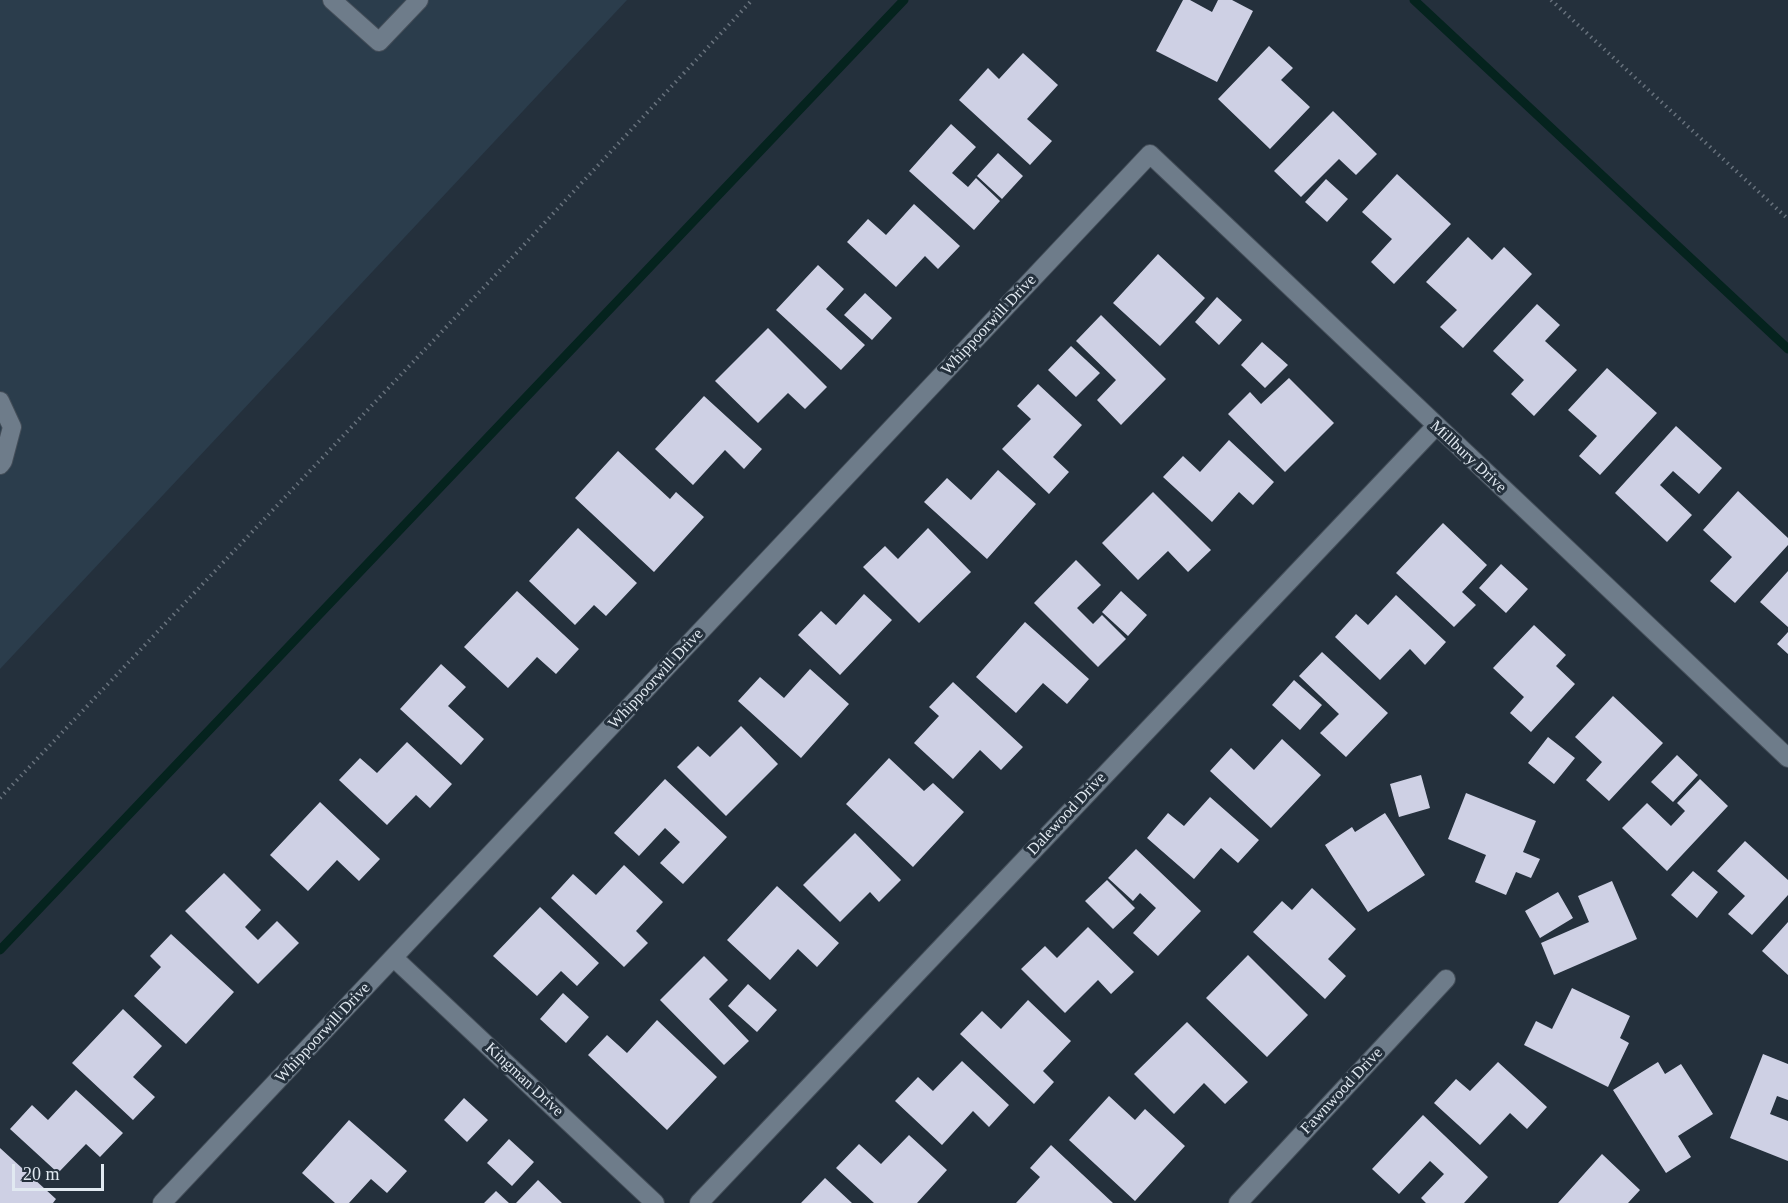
<!DOCTYPE html>
<style>
body{margin:0}
#map{position:relative;width:1788px;height:1203px;overflow:hidden;background:#24303c;font-family:"Times New Roman",serif}
canvas{display:block}
.scale{position:absolute;left:12px;top:1164px;width:92px;height:27px;box-sizing:border-box;border:3px solid #e1e9f1;border-top:0;padding-left:8px;font-size:18px;line-height:21px;white-space:nowrap;color:#e1e9f1;-webkit-text-stroke:4px #24303c;paint-order:stroke}
</style>
<div id="map">
<canvas width="1788" height="1203"></canvas>
<div class="scale">20 m</div>
</div>
<script>
const c = document.querySelector('canvas').getContext('2d');
c.lineJoin = 'round';
function fillPath(path, color) {
  c.fillStyle = color;
  c.fill(path, 'evenodd');
}
function shape(rows) {
  const path = new Path2D();
  for (const r of rows) {
    path.moveTo(r[0], r[1]);
    for (let i = 2; i < r.length; i += 2) path.lineTo(r[i], r[i + 1]);
  }
  return path;
}
function trace(path, color, width, dash) {
  c.strokeStyle = color;
  c.lineWidth = width;
  c.lineCap = dash ? 'butt' : 'round';
  c.setLineDash(dash || []);
  c.stroke(path);
}
function label(font, color, halo, rows, align = 'center') {
  c.font = font + ' "Times New Roman",serif';
  c.lineWidth = 6;
  c.setLineDash([]);
  c.textBaseline = 'middle';
  c.strokeStyle = halo;
  c.fillStyle = color;
  for (const [text, x, y, turn = 0] of rows) {
    c.save();
    c.translate(x, y);
    c.rotate((+turn || 0) * Math.PI / 180);
    c.textAlign = isNaN(turn) ? turn : align;
    if (halo) c.strokeText(text, 0, 0);
    c.fillText(text, 0, 0);
    c.restore();
  }
}
const built = shape([
 [0,0,627,0,0,669]
]);
const stream = shape([
 [1414,0,1788,349],
 [0,950,904,0]
]);
const building = shape([
 [1183,0,1190,0,1212,12,1218,0,1232,0,1253,11,1217,82,1156,51],
 [1269,46,1293,68,1281,80,1310,107,1270,149,1218,99],
 [1023,53,1058,85,1027,119,1052,141,1030,165,959,100,988,68,999,79],
 [1333,111,1377,154,1356,175,1339,159,1301,197,1274,171],
 [951,124,976,147,952,173,968,187,976,178,1000,201,974,230,909,171],
 [998,153,1023,176,1002,199,977,176],
 [1397,174,1451,224,1394,284,1371,262,1392,239,1362,212],
 [1326,179,1348,199,1327,222,1305,202],
 [914,204,960,246,938,269,925,256,896,287,847,242,868,219,886,235],
 [1468,237,1492,260,1504,247,1532,274,1463,348,1440,327,1457,310,1426,282],
 [1158,254,1205,298,1160,346,1113,303],
 [818,265,844,289,826,309,865,345,841,370,776,310],
 [865,293,892,318,872,340,844,315],
 [1217,297,1242,320,1219,345,1195,322],
 [1537,304,1560,325,1545,341,1577,370,1534,416,1511,394,1524,380,1493,351],
 [1101,315,1166,379,1121,425,1097,400,1116,380,1076,341],
 [768,328,827,387,805,409,788,393,758,423,715,381],
 [1262,342,1288,365,1265,388,1241,365],
 [1071,346,1100,373,1076,397,1048,370],
 [1607,368,1657,413,1600,475,1579,456,1597,436,1568,410],
 [1289,378,1334,423,1285,472,1228,414,1250,392,1261,404],
 [1038,384,1082,425,1053,457,1069,472,1049,494,1002,449,1031,419,1017,406],
 [704,396,762,449,744,469,725,450,693,485,655,449],
 [1676,426,1722,468,1699,494,1673,471,1660,485,1692,515,1667,542,1615,493],
 [1229,440,1274,482,1253,505,1239,492,1212,522,1163,477,1183,456,1200,472],
 [618,451,670,499,676,492,704,517,654,572,575,498],
 [998,470,1036,504,987,559,924,502,947,478,971,500],
 [1738,491,1788,538,1788,545,1735,603,1710,581,1732,557,1703,530],
 [1153,492,1211,550,1188,572,1168,551,1138,580,1102,543],
 [1443,523,1487,565,1462,592,1476,605,1454,627,1396,573],
 [578,528,637,583,606,616,594,605,575,625,529,581],
 [928,528,971,572,919,623,863,567,885,546,898,559],
 [1076,560,1101,585,1077,608,1093,624,1102,615,1126,639,1098,667,1034,603],
 [1501,564,1528,589,1506,613,1479,588],
 [1788,571,1788,627,1760,602],
 [517,591,579,649,556,674,537,657,508,688,464,647],
 [1121,591,1147,615,1128,636,1102,612],
 [864,594,892,620,840,675,798,635,821,611,836,625],
 [1396,595,1446,642,1425,665,1410,649,1380,680,1335,637,1356,614,1368,625],
 [1025,622,1089,679,1067,704,1043,683,1016,713,976,677],
 [1534,625,1566,655,1556,666,1575,684,1531,732,1510,713,1524,697,1493,668],
 [1788,632,1788,654,1777,644],
 [1322,652,1388,713,1346,757,1320,733,1339,714,1299,676],
 [441,664,466,687,448,706,484,739,461,765,400,709],
 [810,669,849,704,801,758,738,701,760,677,784,698],
 [1294,680,1322,705,1300,730,1272,705],
 [953,682,1023,747,1001,770,980,750,953,779,914,743,939,716,929,707],
 [1613,696,1663,743,1609,801,1586,780,1602,762,1575,737],
 [741,726,778,764,726,816,677,767,698,746,710,757],
 [1548,737,1575,758,1554,784,1528,763],
 [1282,739,1321,775,1271,828,1210,771,1231,748,1254,770],
 [407,742,452,784,430,808,416,795,387,825,339,780,360,758,377,773],
 [1677,755,1698,775,1673,802,1651,782],
 [889,758,924,791,933,783,964,812,913,867,846,804],
 [1421,775,1430,808,1399,817,1390,784],
 [665,779,727,837,683,884,660,863,680,842,665,828,639,856,614,833],
 [1700,779,1728,806,1667,871,1622,828,1647,803,1671,826,1685,811,1677,803],
 [1466,793,1536,821,1523,852,1540,859,1531,878,1516,872,1506,895,1475,882,1486,855,1448,839],
 [1210,797,1259,840,1238,863,1221,848,1194,879,1147,838,1168,813,1184,826],
 [320,802,380,859,359,881,337,860,308,891,270,855],
 [1385,813,1425,875,1368,912,1325,845,1352,827,1355,832],
 [855,833,901,880,879,902,870,892,840,922,803,885],
 [1745,841,1788,880,1788,895,1752,935,1728,914,1745,896,1717,871],
 [1136,849,1201,911,1158,956,1133,933,1156,908,1140,893,1133,901,1108,878],
 [624,865,663,902,636,931,648,943,624,967,551,898,573,874,596,895],
 [1693,871,1718,892,1697,918,1671,895],
 [224,873,261,910,245,927,258,940,277,921,299,943,258,984,185,911],
 [1107,880,1135,908,1113,929,1085,901],
 [1612,881,1637,939,1554,975,1541,943,1589,922,1578,896],
 [777,886,839,943,817,967,798,949,770,980,727,940],
 [1312,888,1356,929,1328,959,1346,976,1325,999,1253,932,1282,901,1292,910],
 [1558,892,1573,918,1540,938,1525,911],
 [540,907,599,963,577,986,561,971,537,996,493,956],
 [1788,922,1788,975,1762,951],
 [1088,927,1134,972,1111,994,1098,980,1065,1013,1021,969,1045,946,1057,958],
 [171,934,234,992,186,1044,134,996,161,967,150,956],
 [1248,955,1308,1015,1267,1057,1206,998],
 [704,956,728,980,709,999,749,1041,724,1065,660,1000],
 [748,984,777,1010,757,1032,728,1006],
 [1572,988,1630,1016,1620,1038,1629,1043,1608,1087,1524,1045,1536,1021,1552,1029],
 [563,993,589,1017,566,1043,540,1019],
 [1028,1000,1071,1041,1043,1071,1054,1082,1034,1104,960,1034,982,1011,1001,1029],
 [123,1009,162,1046,133,1077,155,1097,133,1120,72,1063],
 [657,1020,717,1077,667,1130,588,1055,607,1035,627,1053],
 [1187,1022,1248,1082,1225,1104,1204,1083,1174,1114,1134,1074],
 [1763,1054,1788,1064,1788,1100,1777,1096,1770,1114,1788,1121,1788,1161,1730,1138],
 [962,1061,1009,1105,989,1127,973,1111,942,1145,895,1101,918,1077,933,1091],
 [1498,1062,1547,1107,1527,1129,1510,1113,1480,1145,1434,1103,1456,1079,1470,1091],
 [1658,1062,1665,1074,1681,1064,1713,1114,1678,1136,1691,1157,1666,1173,1613,1090],
 [76,1090,123,1133,100,1157,86,1144,58,1173,10,1129,32,1105,48,1120],
 [1109,1096,1135,1120,1145,1109,1185,1146,1135,1201,1069,1140],
 [464,1098,488,1120,467,1142,444,1120],
 [1423,1115,1488,1177,1464,1203,1426,1203,1421,1198,1444,1174,1430,1161,1399,1194,1372,1169],
 [349,1120,407,1171,387,1193,371,1179,349,1203,335,1203,302,1173],
 [909,1135,947,1170,917,1203,874,1203,836,1168,859,1144,881,1164],
 [509,1139,534,1162,512,1186,487,1163],
 [1051,1145,1113,1203,1016,1203,1040,1177,1030,1168],
 [0,1148,56,1199,53,1203,0,1203],
 [1602,1154,1640,1190,1628,1203,1558,1203],
 [825,1178,852,1203,801,1203],
 [538,1180,562,1203,516,1203],
 [496,1191,509,1203,484,1203]
]);
const path = shape([
 [1551,0,1788,219],
 [0,798,522,247,752,0]
]);
const minor = shape([
 [332,0,379,42,419,0],
 [0,401,12,427,3,461,0,465],
 [394,958,655,1203],
 [162,1203,1150,154,1788,758],
 [699,1203,1436,426],
 [1238,1203,1446,979]
]);
const streetNames = [
 ["Whippoorwill Drive",989,325,-47],
 ["Millbury Drive",1468,457,43],
 ["Whippoorwill Drive",656,679,-47],
 ["Dalewood Drive",1067,814,-47],
 ["Whippoorwill Drive",323,1033,-47],
 ["Kingman Drive",524,1080,43],
 ["Fawnwood Drive",1342,1091,-47]
];
fillPath(built, '#2b3d4c');
trace(stream, '#05231e', 9);
fillPath(building, '#ced0e4');
trace(minor, '#444e59', 20);
trace(path, '#68727d', 4, [1.5, 4.5]);
trace(minor, '#6e7c8a', 18);
label('16px', '#e1e9f1', '#24303c', streetNames);
</script>
